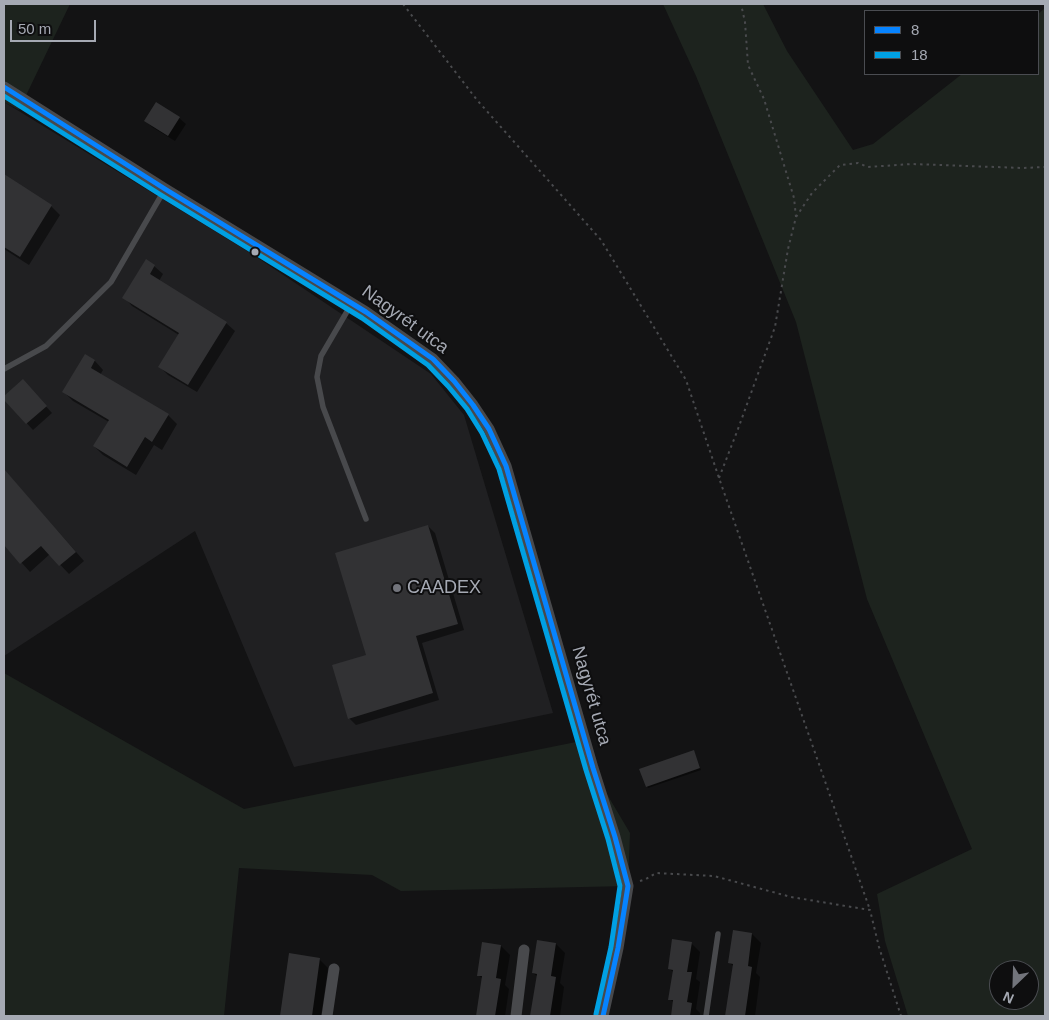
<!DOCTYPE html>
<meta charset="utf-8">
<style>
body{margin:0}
#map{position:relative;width:1049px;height:1020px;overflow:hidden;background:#131314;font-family:Arial,sans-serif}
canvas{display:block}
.frame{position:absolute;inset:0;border:5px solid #a5a9b3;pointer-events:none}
.legend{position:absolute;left:864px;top:10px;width:175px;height:65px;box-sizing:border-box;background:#0e0e0f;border:1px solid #4a4c51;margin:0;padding:6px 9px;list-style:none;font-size:15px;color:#a5a9b3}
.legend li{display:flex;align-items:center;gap:10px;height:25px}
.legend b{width:25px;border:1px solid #4a4c51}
.north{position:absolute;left:989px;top:960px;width:50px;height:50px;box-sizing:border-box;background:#0e0e0f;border:1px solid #4a4c51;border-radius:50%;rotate:204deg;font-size:14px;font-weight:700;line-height:20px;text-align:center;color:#a5a9b3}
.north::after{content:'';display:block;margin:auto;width:18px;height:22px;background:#72747b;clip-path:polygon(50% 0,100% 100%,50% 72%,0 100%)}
.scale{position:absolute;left:10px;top:20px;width:86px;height:22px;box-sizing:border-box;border:2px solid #a5a9b3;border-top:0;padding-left:6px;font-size:15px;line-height:18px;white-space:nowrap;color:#a5a9b3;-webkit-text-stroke:4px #0e0e0f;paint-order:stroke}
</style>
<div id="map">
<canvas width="1049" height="1020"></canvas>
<div class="frame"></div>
<ul class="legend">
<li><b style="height:6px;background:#0683ff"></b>8</li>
<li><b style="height:6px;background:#00a0e3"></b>18</li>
</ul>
<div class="north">N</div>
<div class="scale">50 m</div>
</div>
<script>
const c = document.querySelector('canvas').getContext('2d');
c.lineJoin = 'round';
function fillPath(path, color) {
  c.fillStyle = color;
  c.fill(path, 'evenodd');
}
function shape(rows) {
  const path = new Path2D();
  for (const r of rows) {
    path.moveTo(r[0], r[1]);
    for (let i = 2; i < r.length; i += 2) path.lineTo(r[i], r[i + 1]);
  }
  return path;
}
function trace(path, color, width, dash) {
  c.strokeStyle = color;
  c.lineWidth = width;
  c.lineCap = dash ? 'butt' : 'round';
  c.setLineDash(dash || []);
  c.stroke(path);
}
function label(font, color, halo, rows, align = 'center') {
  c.font = font + ' Arial,sans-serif';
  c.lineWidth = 4;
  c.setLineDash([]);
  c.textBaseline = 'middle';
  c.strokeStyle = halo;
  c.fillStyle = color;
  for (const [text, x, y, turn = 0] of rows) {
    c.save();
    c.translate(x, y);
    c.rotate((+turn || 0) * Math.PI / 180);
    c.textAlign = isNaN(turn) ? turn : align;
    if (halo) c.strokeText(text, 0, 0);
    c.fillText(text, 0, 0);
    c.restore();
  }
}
const built = shape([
 [4,102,252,254,431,374,464,415,553,713,294,767,195,531,4,656]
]);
const green = shape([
 [4,4,70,4,19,110,4,102],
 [663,4,763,4,787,51,853,150,873,144,962,74,1038,74,1038,14,1045,8,1045,1016,908,1016,885,941,877,894,972,849,867,599,796,322,696,76],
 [999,970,1029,970,1029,1000,999,1000],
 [4,673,244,809,576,742,630,833,628,886,401,891,372,875,239,868,224,1016,4,1016]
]);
const shadow = shape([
 [179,118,186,124,175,141,152,127,146,121],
 [4,176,51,206,60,215,29,265,4,249],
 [154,266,163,274,159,281,226,323,235,331,197,392,168,375,160,367,179,335,132,306,124,297],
 [85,356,95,361,103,370,100,375,168,415,177,424,162,450,154,445,136,475,103,455,94,446,109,422,73,401,64,392],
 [23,381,52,413,33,430,4,398],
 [4,470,84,561,69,574,50,554,30,572,4,543],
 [428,526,435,533,464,630,422,643,439,700,356,725,349,718,367,656],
 [694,752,695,754,701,770,648,788,647,786],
 [752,934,761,943,756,973,760,977,755,1016,726,1016,734,967,730,963],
 [691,943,700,952,696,979,700,982,696,1009,700,1013,700,1016,672,1016,674,1003,670,999,674,973,669,968],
 [556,944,565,953,560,983,564,987,560,1016,532,1016,538,977,533,973],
 [501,946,510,955,505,985,509,989,505,1016,477,1016,483,979,478,975],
 [290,955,319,959,328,968,321,1016,282,1016]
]);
const building = shape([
 [156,102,180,117,168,136,144,121],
 [4,174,52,205,20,257,4,247],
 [146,259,155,265,150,274,227,322,188,385,158,367,179,333,122,298],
 [85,354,95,360,91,368,169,414,152,442,145,437,127,467,93,446,109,420,62,392],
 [23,379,47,406,26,424,4,400,4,396],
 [4,469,76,552,59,566,41,546,20,564,4,545],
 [428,525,458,624,416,636,433,693,348,719,332,665,366,655,335,553],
 [694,750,700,768,646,787,639,769],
 [733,930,752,933,748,966,752,967,745,1016,725,1016,733,964,728,963],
 [672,939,692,942,687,972,692,972,687,1002,692,1003,690,1016,671,1016,673,1000,668,1000,673,970,668,969],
 [537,940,556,943,551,976,556,977,550,1016,530,1016,537,974,532,973],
 [482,942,501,945,496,978,501,979,495,1016,476,1016,482,976,477,976],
 [289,953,320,958,312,1016,280,1016]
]);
const path = shape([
 [403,4,477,100,601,240,686,380,719,478,870,910],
 [796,217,812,193,840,165,858,163,868,167,912,164,1023,168,1045,167],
 [719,478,738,429,775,327,788,249,796,217,794,198,764,99,748,65,745,22,741,4],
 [640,881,646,879,656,873,714,876,791,897,870,910,879,947,901,1016]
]);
const service = shape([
 [352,303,321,356,317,377,323,407,366,519],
 [4,369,46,346,111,282,165,189],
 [706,1016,718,934]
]);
const minor = shape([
 [4,87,165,189,366,312,433,359,454,381,473,405,489,429,506,466,593,768,615,837,628,886,618,948,603,1016],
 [327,1016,334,969],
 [516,1016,524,950]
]);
const bus1 = shape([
 [4,87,165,189,366,312,433,359,454,381,473,405,489,429,506,466,593,768,615,837,628,886,618,948,603,1016]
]);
const bus2 = shape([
 [4,96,161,195,362,318,428,365,448,386,467,409,482,433,499,469,586,770,608,839,620,886,611,947,596,1014]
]);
const markers = [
 [255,252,4.5,"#a5a9b3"],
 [397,588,5,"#72747b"]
];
const streetNames = [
 ["Nagyrét utca",405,320,36],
 ["Nagyrét utca",591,696,74]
];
const poiNames = [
 ["CAADEX",407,588]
];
fillPath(built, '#202022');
fillPath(green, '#1d231e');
fillPath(shadow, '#0007');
fillPath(building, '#323234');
trace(path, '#494a4d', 2, [2.5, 4]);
trace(service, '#48494c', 5.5);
trace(minor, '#48494c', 11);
trace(bus1, '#0683ff', 5);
trace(bus2, '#00a0e3', 5);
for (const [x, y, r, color] of markers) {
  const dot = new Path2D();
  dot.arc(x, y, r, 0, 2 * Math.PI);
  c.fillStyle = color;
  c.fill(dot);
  trace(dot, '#0e0e0f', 2);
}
label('18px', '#a5a9b3', '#0e0e0f', streetNames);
label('18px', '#a5a9b3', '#0e0e0f', poiNames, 'left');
</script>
